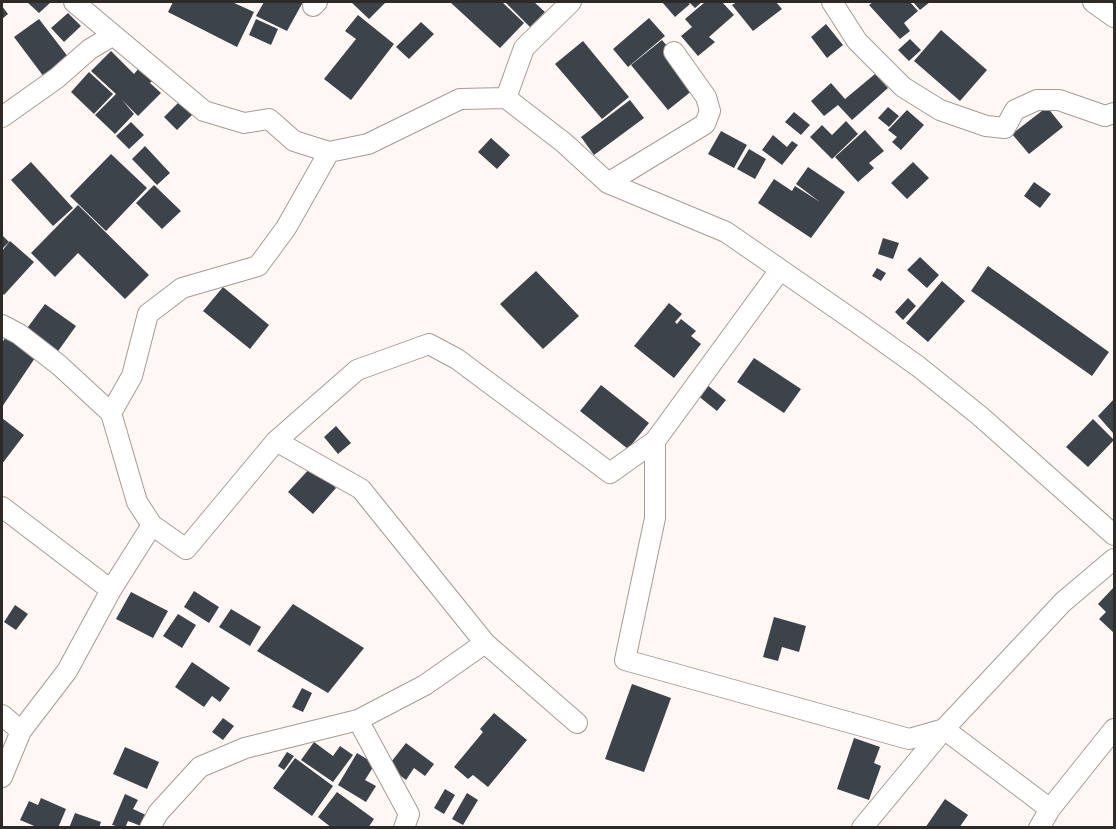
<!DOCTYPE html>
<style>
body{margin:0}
#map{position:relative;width:1116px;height:829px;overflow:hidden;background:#fef7f4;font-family:Roboto,sans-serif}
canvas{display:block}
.frame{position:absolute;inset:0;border:3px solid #2e2a28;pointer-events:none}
</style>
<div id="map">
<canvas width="1116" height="829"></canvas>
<div class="frame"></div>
</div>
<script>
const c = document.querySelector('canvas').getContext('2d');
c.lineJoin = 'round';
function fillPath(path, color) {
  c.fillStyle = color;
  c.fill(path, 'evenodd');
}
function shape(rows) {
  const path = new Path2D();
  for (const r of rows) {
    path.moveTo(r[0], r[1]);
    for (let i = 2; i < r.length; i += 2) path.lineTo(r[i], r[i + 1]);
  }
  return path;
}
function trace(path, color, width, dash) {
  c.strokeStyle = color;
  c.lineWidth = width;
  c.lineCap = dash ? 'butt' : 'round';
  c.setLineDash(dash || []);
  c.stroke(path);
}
const building = shape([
 [27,2,51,2,39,13],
 [173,2,232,2,254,12,237,47,168,12],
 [264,2,303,2,287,31,256,16],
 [351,2,386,2,369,19],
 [450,2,502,2,524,23,500,48],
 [505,2,534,2,545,12,530,27],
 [662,2,687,2,690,4,675,17],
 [689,2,702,2,695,8],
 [705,2,722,2,734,15,709,37,715,42,698,56,681,36,692,27,685,19],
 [737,2,776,2,782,9,753,31,732,5],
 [873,2,910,2,918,11,904,23,910,31,900,39,869,5],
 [913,2,930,2,920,10],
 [2,6,8,14,2,19],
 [68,13,81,26,64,42,51,28],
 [358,15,394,44,351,100,324,79,356,39,345,31],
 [649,18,665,36,628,67,613,49],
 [39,19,69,58,44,77,14,37],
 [256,19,278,29,271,45,249,35],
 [421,22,434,34,409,59,396,47],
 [826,24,843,45,827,58,811,37],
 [941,30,987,70,960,101,914,61],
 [910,39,921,50,909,61,898,50],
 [662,40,673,53,693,90,668,110,631,65],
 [583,41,629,97,602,119,555,64],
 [111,51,134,74,139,68,152,81,150,83,161,93,138,116,122,100,134,114,115,134,95,115,116,94,91,71],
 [89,72,113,94,94,114,71,92],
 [875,74,888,88,852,120,838,105,824,116,811,101,831,83,845,99],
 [182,99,195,112,177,130,164,117],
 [630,100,644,118,594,155,581,137],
 [888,107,899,116,889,127,878,118],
 [1047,107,1063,127,1029,154,1012,134],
 [907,110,924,125,901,150,892,142,897,137,888,130],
 [794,112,810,125,801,135,785,122],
 [846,121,858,134,832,159,810,137,822,125,832,135],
 [131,122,144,135,129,149,116,136],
 [865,130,884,151,869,163,874,168,858,182,835,157],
 [721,131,747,145,734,168,708,154],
 [773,135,787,147,792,141,798,145,782,165,762,150],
 [491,138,510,155,497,169,478,152],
 [145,146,170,173,157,185,132,159],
 [749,149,766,159,755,179,737,169],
 [111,154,147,188,106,231,70,196],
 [31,162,73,208,53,226,11,180],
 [913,162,929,178,907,199,891,183],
 [808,167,845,192,811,238,758,203,774,179,792,191,795,186,820,202,796,184],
 [1034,182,1051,194,1040,208,1024,196],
 [154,185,181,211,162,229,136,203],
 [78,205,149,275,125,299,78,253,55,277,31,253],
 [2,235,9,242,2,249],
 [883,238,899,243,893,259,878,254],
 [10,241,34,262,4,295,2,293,2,251],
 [920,257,939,275,927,288,907,270],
 [988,266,1109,352,1092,376,971,291],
 [877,268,886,273,881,281,872,276],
 [536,271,579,316,543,349,500,304],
 [942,281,965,301,928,342,906,323],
 [223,287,269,325,250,349,203,311],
 [908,298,916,306,903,320,895,312],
 [669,303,682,314,675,322,677,324,681,319,696,331,691,336,701,344,674,378,634,346],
 [45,304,76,326,56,354,25,331],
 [7,335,37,355,2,407,2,343],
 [754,358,801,389,784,413,737,382],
 [706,384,726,400,717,411,697,395],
 [601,385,649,423,628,449,580,411],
 [1114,399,1114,431,1113,433,1098,416],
 [2,418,24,435,2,464],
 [1093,419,1114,440,1088,467,1066,447],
 [336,426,351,443,338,454,324,437],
 [312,466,336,488,313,514,288,492],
 [1114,587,1114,633,1099,619,1106,612,1098,604],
 [194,591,219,607,209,623,184,607],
 [131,592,168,611,153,638,116,619],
 [293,604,364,648,328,693,257,651],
 [15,605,28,614,16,630,4,622],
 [231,609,261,627,250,646,219,627],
 [178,614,196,625,182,648,163,636],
 [774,617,806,626,799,652,782,647,778,661,763,657],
 [192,662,230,688,220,702,212,696,204,707,175,687],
 [632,684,671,698,644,772,605,759],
 [302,688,312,693,303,712,292,707],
 [494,713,527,740,488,787,473,775,468,779,454,767,483,732,480,729],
 [223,718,234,726,223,740,212,732],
 [854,738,880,747,874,763,881,766,869,800,837,789],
 [314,742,333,756,340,746,353,755,333,782,301,760],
 [406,743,434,764,425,776,414,768,406,780,388,766],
 [125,747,159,762,147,789,113,774],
 [287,752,294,756,284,770,278,766],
 [357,753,375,764,365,780,376,786,366,802,338,785],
 [295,758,333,786,312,816,273,788],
 [445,789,455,795,444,814,434,808],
 [337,792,374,819,368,828,332,828,318,817],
 [467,793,478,800,463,825,452,819],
 [125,794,138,800,133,809,146,815,141,826,128,821,125,828,112,825],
 [41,798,66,809,58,828,39,828,20,820,29,801,38,805],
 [945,799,968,815,959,828,925,828],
 [75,813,101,822,99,828,69,828]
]);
const minor = shape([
 [74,2,204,111,244,123,269,119,294,141,329,152,368,144,460,99,506,98,563,142,608,183,726,232,856,322,919,367,980,416,1114,535],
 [832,2,857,41,903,87,940,110,986,126,1005,128,1015,110,1037,100,1059,100,1105,116,1114,113],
 [1093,2,1114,17],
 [313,6,317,2],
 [506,98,524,48,571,2],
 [2,117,57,78,90,49,112,36],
 [329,152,286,228,258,266,182,288,148,314,132,376,111,413,137,502,152,525,186,549,276,441,357,370,429,344,457,359,610,473,655,441],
 [608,183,705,124,710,111,706,97,674,52],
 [780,270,655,441,655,518,625,660,909,739,944,729,1050,809],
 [2,325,19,334,59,365,111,413],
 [276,441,361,489,485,643,577,723],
 [2,507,111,590],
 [2,715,21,731,2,777],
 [358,720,409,814,404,828],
 [21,731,67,671,111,590,152,525],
 [150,828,158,813,200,767,245,748,358,720,425,685,485,643],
 [862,828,944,729,1063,602,1114,559],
 [1039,828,1050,809,1114,729]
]);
fillPath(building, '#3d434a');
trace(minor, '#a69b96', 22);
trace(minor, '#fff', 20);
</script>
